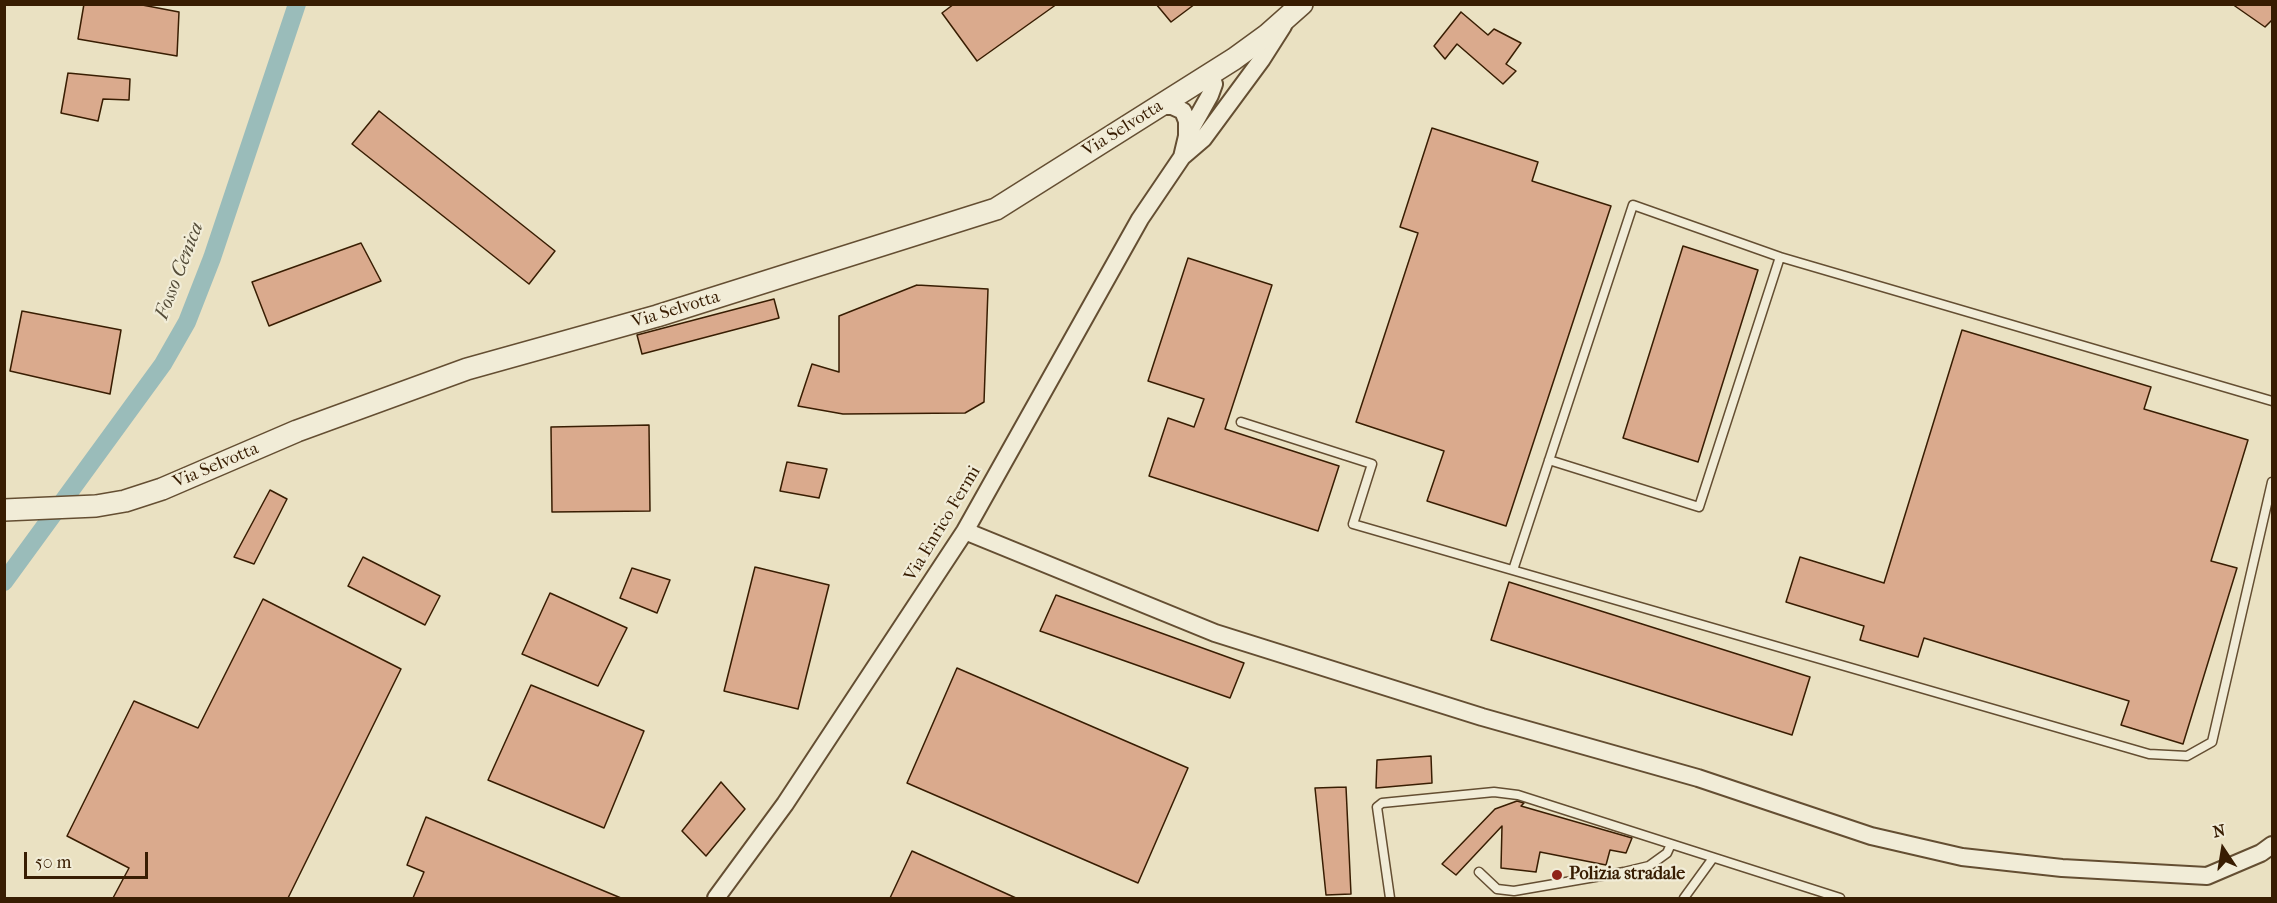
<!DOCTYPE html>
<style>
body{margin:0}
#map{position:relative;width:2277px;height:903px;overflow:hidden;background:#eae1c2;font-family:"IM FELL French Canon",serif}
canvas{display:block}
.frame{position:absolute;inset:0;border:6px solid #381d02;pointer-events:none}
.north{position:absolute;left:2193px;top:819px;width:60px;height:60px;-webkit-text-stroke:4px #f1ecd7;paint-order:stroke;rotate:348deg;font-size:16px;font-weight:700;line-height:24px;text-align:center;color:#381d02}
.north::after{content:'';display:block;margin:auto;width:21px;height:27px;background:#381d02;clip-path:polygon(50% 0,100% 100%,50% 72%,0 100%)}
.scale{position:absolute;left:24px;top:852px;width:124px;height:27px;box-sizing:border-box;border:3px solid #381d02;border-top:0;padding-left:8px;font-size:18px;line-height:21px;white-space:nowrap;color:#381d02;-webkit-text-stroke:4px #f1ecd7;paint-order:stroke}
</style>
<div id="map">
<canvas width="2277" height="903"></canvas>
<div class="frame"></div>
<div class="north">N</div>
<div class="scale">50 m</div>
</div>
<script>
const c = document.querySelector('canvas').getContext('2d');
c.lineJoin = 'round';
function shape(rows) {
  const path = new Path2D();
  for (const r of rows) {
    path.moveTo(r[0], r[1]);
    for (let i = 2; i < r.length; i += 2) path.lineTo(r[i], r[i + 1]);
  }
  return path;
}
function trace(path, color, width, dash) {
  c.strokeStyle = color;
  c.lineWidth = width;
  c.lineCap = dash ? 'butt' : 'round';
  c.setLineDash(dash || []);
  c.stroke(path);
}
function fillPath(path, color) {
  c.fillStyle = color;
  c.fill(path, 'evenodd');
}
function label(font, color, halo, rows, align = 'center') {
  c.font = font + ' "IM FELL French Canon",serif';
  c.lineWidth = 4.5;
  c.setLineDash([]);
  c.textBaseline = 'middle';
  c.strokeStyle = halo;
  c.fillStyle = color;
  for (const [text, x, y, turn = 0] of rows) {
    c.save();
    c.translate(x, y);
    c.rotate((+turn || 0) * Math.PI / 180);
    c.textAlign = isNaN(turn) ? turn : align;
    if (halo) c.strokeText(text, 0, 0);
    c.fillText(text, 0, 0);
    c.restore();
  }
}
const canal = shape([
 [4,582,163,364,187,322,212,258,297,4]
]);
const building = shape([
 [84,4,137,4,179,12,177,56,78,39,84,4],
 [954,4,1057,4,977,61,942,13,954,4],
 [1156,4,1195,4,1171,22,1156,4],
 [2232,4,2272,4,2272,20,2265,27,2232,4],
 [1461,12,1488,35,1494,29,1521,43,1506,64,1516,71,1503,84,1457,44,1445,59,1434,46,1461,12],
 [68,73,130,79,129,100,103,99,98,121,61,113,68,73],
 [379,111,555,251,529,284,352,144,379,111],
 [1432,128,1538,162,1532,181,1611,206,1506,526,1427,501,1444,451,1356,422,1418,233,1400,227,1432,128],
 [361,243,381,281,269,326,252,282,361,243],
 [1683,246,1758,270,1698,462,1623,438,1683,246],
 [1188,258,1272,285,1225,429,1339,466,1318,531,1149,476,1168,418,1194,427,1204,399,1148,381,1188,258],
 [917,285,988,289,984,402,965,413,843,414,798,406,812,364,839,372,839,316,917,285],
 [774,299,779,318,642,354,637,335,774,299],
 [22,311,121,330,110,394,10,371,22,311],
 [1962,330,2151,387,2144,409,2248,440,2211,561,2237,568,2183,744,2121,725,2129,701,1924,638,1918,657,1860,640,1864,626,1786,602,1800,557,1884,583,1962,330],
 [649,425,650,511,552,512,551,427,649,425],
 [787,462,827,469,819,498,780,491,787,462],
 [270,490,287,499,254,564,234,557,270,490],
 [363,557,440,596,425,625,348,586,363,557],
 [755,567,829,585,798,709,724,691,755,567],
 [632,568,670,580,657,613,620,598,632,568],
 [1509,582,1810,677,1792,735,1491,640,1509,582],
 [550,593,627,628,598,686,522,654,550,593],
 [1056,595,1244,663,1230,698,1040,631,1056,595],
 [263,599,401,669,288,898,113,898,129,868,67,836,134,701,198,728,263,599],
 [957,668,1188,768,1138,883,907,783,957,668],
 [531,685,644,731,604,828,488,780,531,685],
 [1431,756,1432,783,1376,788,1377,760,1431,756],
 [721,782,745,809,706,856,682,831,721,782],
 [1346,787,1351,894,1326,895,1315,788,1346,787],
 [1517,801,1524,803,1521,806,1632,838,1626,853,1610,850,1606,865,1540,852,1536,872,1501,868,1502,826,1456,875,1442,864,1495,809,1517,801],
 [426,817,621,898,413,898,424,872,407,865,426,817],
 [912,851,1016,898,890,898,912,851]
]);
const service = shape([
 [1780,257,2272,401],
 [1241,422,1372,464,1353,524,2149,754,2187,756,2212,742,2272,482],
 [1513,570,1633,205,1780,257,1699,507,1549,460],
 [1479,872,1497,889,1514,891,1624,872,1649,866,1667,853,1671,844],
 [1390,898,1377,807,1382,803,1494,792,1518,795,1840,898],
 [1684,898,1713,858]
]);
const minor = shape([
 [1159,106,1172,106,1183,111,1187,121,1187,136],
 [1182,157,1187,136,1210,95,1214,84,1209,75],
 [965,531,1215,633,1482,717,1698,778,1871,836,1962,857,2062,868,2207,876,2261,853,2272,845],
 [716,898,785,804,965,531,1140,219,1182,157,1203,139,1262,59,1283,26]
]);
const tertiary = shape([
 [4,510,96,506,125,501,162,489,297,431,467,369,657,316,996,209,1234,59,1267,35,1302,4]
]);
const markers = [
 [1557,875,6,"#8f2418"]
];
const streetNames = [
 ["Via Selvotta",1123,129,-32],
 ["Via Selvotta",676,310,-17],
 ["Via Selvotta",216,466,-23],
 ["Via Enrico Fermi",943,524,-59]
];
const poiNames = [
 ["Polizia stradale",1569,875]
];
const waterNames = [
 ["Fosso Cenica",180,271,-69]
];
trace(canal, '#9abcba', 18);
fillPath(building, '#daaa8d');
trace(building, '#381d02', 1.5);
trace(service, '#644e32', 11);
trace(minor, '#644e32', 20);
trace(tertiary, '#644e32', 24);
trace(service, '#f1ecd7', 8);
trace(minor, '#f1ecd7', 16);
trace(tertiary, '#f1ecd7', 21);
for (const [x, y, r, color] of markers) {
  const dot = new Path2D();
  dot.arc(x, y, r, 0, 2 * Math.PI);
  c.fillStyle = color;
  c.fill(dot);
  trace(dot, '#f1ecd7', 2);
}
label('18px', '#381d02', '#f1ecd7', streetNames);
label('bold 18px', '#381d02', '#f1ecd7', poiNames, 'left');
label('italic 20px', '#554d39', '#f1ecd7', waterNames);
</script>
